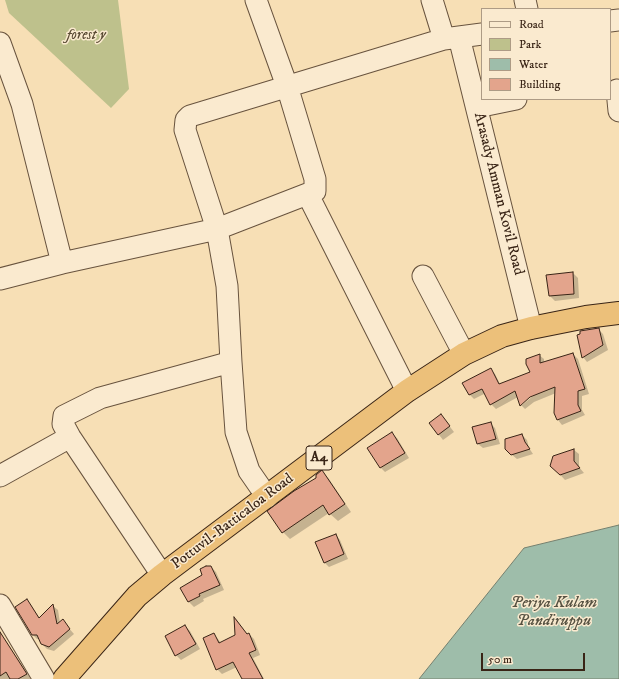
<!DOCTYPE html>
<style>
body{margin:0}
#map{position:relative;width:619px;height:679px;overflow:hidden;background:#f7dfb5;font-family:"IM FELL DW Pica",serif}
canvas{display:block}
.legend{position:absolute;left:481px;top:8px;width:130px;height:92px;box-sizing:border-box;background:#faeacf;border:1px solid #ad9b85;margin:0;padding:5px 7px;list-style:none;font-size:12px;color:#392416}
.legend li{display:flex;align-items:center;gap:8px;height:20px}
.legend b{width:20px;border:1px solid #ad9b85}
.scale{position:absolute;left:481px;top:653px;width:104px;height:18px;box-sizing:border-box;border:2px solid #392416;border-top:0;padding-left:5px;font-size:12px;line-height:14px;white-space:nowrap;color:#392416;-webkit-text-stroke:3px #faeacf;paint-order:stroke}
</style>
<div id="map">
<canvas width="619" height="679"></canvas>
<ul class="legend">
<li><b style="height:5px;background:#faeacf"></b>Road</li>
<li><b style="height:11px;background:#bec18c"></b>Park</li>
<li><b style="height:11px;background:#9ebdaa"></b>Water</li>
<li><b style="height:11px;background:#e3a48c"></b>Building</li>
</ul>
<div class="scale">50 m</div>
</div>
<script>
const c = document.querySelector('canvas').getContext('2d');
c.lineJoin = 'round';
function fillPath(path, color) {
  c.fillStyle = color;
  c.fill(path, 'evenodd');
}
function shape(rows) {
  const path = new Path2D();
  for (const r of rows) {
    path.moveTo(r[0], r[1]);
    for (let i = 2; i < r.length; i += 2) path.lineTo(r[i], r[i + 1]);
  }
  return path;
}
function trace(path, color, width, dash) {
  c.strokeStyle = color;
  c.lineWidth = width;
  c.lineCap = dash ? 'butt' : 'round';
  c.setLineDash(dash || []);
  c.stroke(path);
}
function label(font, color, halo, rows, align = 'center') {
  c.font = font + ' "IM FELL DW Pica",serif';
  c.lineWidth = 3;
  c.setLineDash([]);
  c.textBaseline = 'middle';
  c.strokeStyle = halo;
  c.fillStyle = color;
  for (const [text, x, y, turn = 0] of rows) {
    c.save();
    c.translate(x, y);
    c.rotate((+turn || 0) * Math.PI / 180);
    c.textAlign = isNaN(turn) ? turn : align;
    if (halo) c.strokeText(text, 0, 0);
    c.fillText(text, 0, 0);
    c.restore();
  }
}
const green = shape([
 [5,0,118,0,129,89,111,108,9,13]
]);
const water = shape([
 [619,525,619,679,419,679,524,548,619,525]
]);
const shadow = shape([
 [573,273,578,278,579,298,555,301,550,296],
 [598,329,603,334,608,350,587,362,583,357],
 [573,354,578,359,589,394,582,396,582,410,585,415,562,425,558,420,555,413,556,393,534,402,525,409,521,405,518,397,496,409,491,404,486,393,474,399,470,395,464,383,490,369,495,374,500,384,531,373,539,355,544,359,544,363],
 [533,394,534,395,521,406,521,403],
 [441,415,454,432,443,440,430,423],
 [490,423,495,428,500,444,483,448,478,444,474,428],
 [392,434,397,438,409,458,385,472,381,468],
 [522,435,527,440,529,448,533,454,517,459,511,454],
 [574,450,579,454,579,467,584,473,565,480,551,465],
 [322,472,329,479,351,512,338,521,329,513,290,539,283,532],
 [336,535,340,540,348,559,329,567,324,562],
 [211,567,216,572,224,590,203,599,204,601,194,607,189,602,181,588,203,575],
 [27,601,31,605,40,619,53,606,58,610,60,623,67,626,74,634,54,651,47,649,42,644,40,639,37,639,32,634],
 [236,619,248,635,249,634,254,639,260,655,253,658,264,679,243,679,237,667,222,674,217,669,214,634,221,643,236,636],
 [185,626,190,631,200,649,181,660,176,655],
 [0,632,2,635,31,679,0,679]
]);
const building = shape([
 [573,272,574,294,549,296,546,275,573,272],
 [599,328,603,345,582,358,577,335,580,334,580,331,599,328],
 [573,353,585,389,578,391,578,405,581,411,557,420,554,413,555,387,530,397,520,406,515,391,490,405,482,389,469,395,462,383,491,368,499,384,530,372,526,364,526,359,540,354,540,363,573,353],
 [441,414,450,426,438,435,429,423,441,414],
 [491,422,496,439,477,444,472,427,491,422],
 [392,432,405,453,380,468,367,448,392,432],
 [522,434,525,442,530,449,511,455,505,449,505,439,522,434],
 [574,449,574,461,580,468,560,475,550,466,553,456,574,449],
 [322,470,345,504,329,515,323,505,282,533,267,511,294,491,316,478,316,475,322,470],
 [336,534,344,554,324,563,315,542,336,534],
 [206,566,211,566,220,585,199,594,200,596,188,602,180,588,202,575,200,569,206,566],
 [27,599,39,618,53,604,57,624,63,619,70,629,49,647,41,644,37,635,32,635,15,607,27,599],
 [234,617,247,634,249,633,256,650,249,653,263,679,242,679,233,662,216,670,203,638,214,633,219,643,235,635,234,617],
 [185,625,196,644,175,656,165,636,185,625],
 [0,632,27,674,18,679,10,679,6,672,0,676,0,632]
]);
const minor = shape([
 [432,0,444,39],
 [525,0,527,9],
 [610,21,619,20],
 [459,37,531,328],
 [0,43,22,104,62,263],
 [617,90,619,111],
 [477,107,516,99],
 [308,195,407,391],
 [423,276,464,354],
 [0,279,62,263,217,229,315,191,315,179,287,86,256,0],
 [0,476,70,437],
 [267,497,249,471,236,432,231,362,227,286,217,229,185,130,186,120,190,116,444,39,482,34],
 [162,575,70,437,63,424,64,416,100,398,231,362],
 [0,605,44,679]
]);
const highway = shape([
 [64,679,137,596,162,575,407,391,464,354,502,336,531,328,586,317,619,313]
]);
const shields = [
 [319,458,26]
];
const shieldNames = [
 ["A4",319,458]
];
const parkNames = [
 ["forest y",86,36]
];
const streetNames = [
 ["Arasady Amman Kovil Road",498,194,76],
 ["Pottuvil-Batticaloa Road",233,522,-37]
];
const waterNames = [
 ["Periya Kulam",554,604],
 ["Pandiruppu",554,622]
];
fillPath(green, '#bec18c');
fillPath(water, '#9ebdaa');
trace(water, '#76806f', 1);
fillPath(shadow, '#0003');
fillPath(building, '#e3a48c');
trace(building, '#392416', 1);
trace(minor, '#68533e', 23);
trace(highway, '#392416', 24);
trace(minor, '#faeacf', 21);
trace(highway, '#ecc07a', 22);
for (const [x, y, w] of shields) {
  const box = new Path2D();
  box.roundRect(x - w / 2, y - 12, w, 24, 3);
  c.fillStyle = '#faeacf';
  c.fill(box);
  trace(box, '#392416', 1);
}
label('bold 14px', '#392416', null, shieldNames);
label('italic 15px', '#5a4b34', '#faeacf', parkNames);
label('15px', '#392416', '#faeacf', streetNames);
label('italic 16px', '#575242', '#faeacf', waterNames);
</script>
